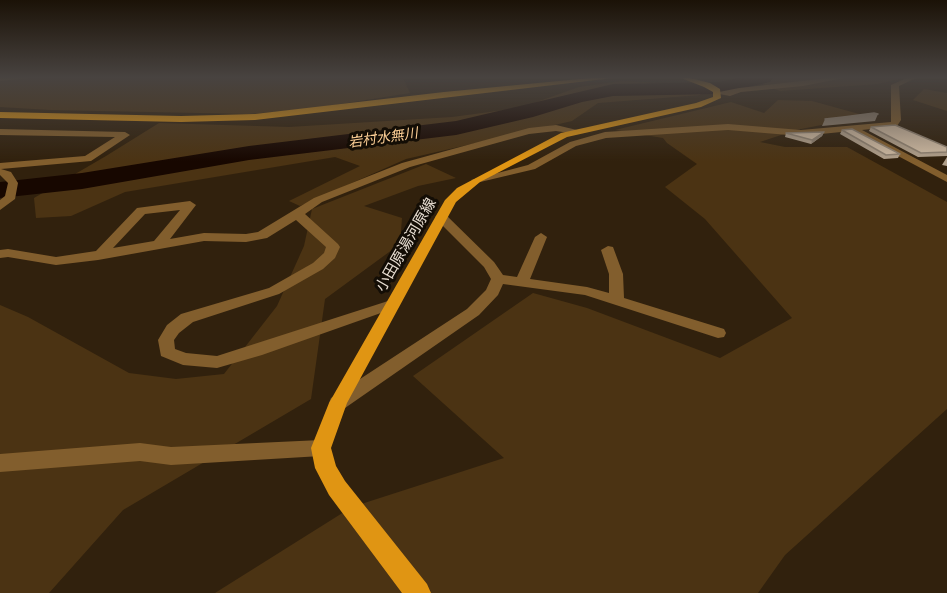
<!DOCTYPE html>
<meta charset="utf-8">
<style>
body{margin:0}
canvas{display:block;background:#31210d}
</style>
<canvas width="947" height="593"></canvas>
<script>
const c = document.querySelector('canvas').getContext('2d');
c.lineJoin = 'round';
function fillPath(path, color) {
  c.fillStyle = color;
  c.fill(path, 'evenodd');
}
function shape(rows) {
  const path = new Path2D();
  for (const r of rows) {
    path.moveTo(r[0], r[1]);
    for (let i = 2; i < r.length; i += 2) path.lineTo(r[i], r[i + 1]);
  }
  return path;
}
function trace(path, color, width, dash) {
  c.strokeStyle = color;
  c.lineWidth = width;
  c.lineCap = dash ? 'butt' : 'round';
  c.setLineDash(dash || []);
  c.stroke(path);
}
function label(font, color, halo, rows, align = 'center') {
  c.font = font + ' Mulish,"Noto Sans JP",sans-serif';
  c.lineWidth = 6;
  c.setLineDash([]);
  c.textBaseline = 'middle';
  c.strokeStyle = halo;
  c.fillStyle = color;
  for (const [text, x, y, turn = 0] of rows) {
    c.save();
    c.translate(x, y);
    c.rotate((+turn || 0) * Math.PI / 180);
    c.textAlign = isNaN(turn) ? turn : align;
    if (halo) c.strokeText(text, 0, 0);
    c.fillText(text, 0, 0);
    c.restore();
  }
}
const green = shape([
 [0,78,403,78,410,93,309,109,249,114,51,110,0,107],
 [760,78,903,78,878,84,780,91,752,80],
 [622,81,691,85,701,95,598,103,572,121,406,159,300,206,289,201,360,166,335,157,125,192,71,216,36,218,34,198,106,156,159,123,289,127,452,117,520,108,579,87],
 [924,89,947,93,947,111,913,100],
 [778,100,812,101,859,114,857,118,796,130,760,142,785,147,847,147,947,202,947,409,785,555,758,593,215,593,352,507,504,458,413,376,533,293,587,308,720,358,792,318,705,219,665,187,697,164,667,143,663,138,615,130,731,102,764,113],
 [426,164,456,178,418,186,364,206,402,218,400,244,325,299,311,399,123,510,49,593,0,593,0,305,28,317,129,373,176,379,224,374,277,306,304,246,312,209]
]);
const river = shape([
 [740,78,773,78,770,82,718,94,613,96,582,102,533,117,456,135,249,160,82,189,0,198,0,182,82,173,249,146,456,121,613,84,718,82,740,78]
]);
const minor = shape([
 [0,78,29,78,0,81,0,78],
 [829,78,844,78,803,86,741,92,730,96,714,93,739,88,829,78],
 [907,78,916,78,899,86,901,120,897,126,862,130,947,175,947,182,851,131,801,136,728,130,606,138,576,146,535,169,476,183,471,180,528,165,570,142,605,132,728,124,801,130,891,122,891,85,907,78],
 [556,125,581,131,576,134,556,131,529,134,410,167,322,202,305,214,338,244,340,247,335,258,323,269,279,294,193,322,179,333,174,340,175,349,186,353,217,356,385,302,390,300,398,305,395,308,262,355,217,368,183,365,161,356,158,340,167,325,181,314,269,288,313,263,324,253,326,247,296,220,267,238,246,242,204,241,98,260,56,265,8,257,0,258,0,250,8,249,56,257,96,251,137,208,190,201,196,205,170,239,204,233,246,234,258,232,314,198,402,163,529,128,556,125],
 [180,210,154,241,113,248,145,214,180,210],
 [0,129,125,132,130,135,91,161,1,169,11,172,18,183,15,199,0,210,0,200,5,196,8,183,0,175,0,163,85,156,115,137,0,135,0,129],
 [441,213,445,214,494,262,503,275,517,277,535,237,541,233,547,237,530,279,587,287,609,293,609,274,601,250,608,246,613,247,623,274,624,298,724,329,726,333,724,337,718,338,585,295,503,284,498,295,479,315,345,408,338,410,331,408,329,403,331,398,467,309,486,290,491,279,484,267,437,220,435,217,441,213],
 [321,440,328,442,331,448,328,454,321,456,171,465,140,461,0,472,0,454,140,443,171,447,321,440]
]);
const major = shape([
 [590,78,613,78,255,120,181,122,0,118,0,112,181,116,255,114,444,92,590,78],
 [681,78,690,78,710,83,720,89,721,98,701,107,567,137,480,182,456,202,347,403,331,448,336,466,345,481,427,584,431,593,402,593,329,495,315,468,311,448,329,403,445,200,457,188,561,133,696,103,713,97,713,92,704,87,681,78]
]);
const wall = shape([
 [871,127,947,147,947,156,918,157,869,131],
 [842,130,900,154,898,158,884,159,840,134],
 [824,132,822,136,811,144,785,137,786,133],
 [947,157,947,166,942,165]
]);
const shadedWall = shape([
 [878,114,875,121,822,126,825,119],
 [824,132,822,136,811,144,812,140]
]);
const building = shape([
 [874,113,878,114,825,119,843,117,874,113],
 [895,125,947,147,947,152,921,153,871,127,895,125],
 [852,129,900,154,886,155,842,130,852,129],
 [824,132,812,140,786,133,824,132]
]);
const farWaternames = [
 ["岩村水無川",383,138,-8]
];
const streetNames = [
 ["小田原湯河原線",406,245,-60]
];
fillPath(green, '#4b3313');
fillPath(river, '#170700');
fillPath(minor, '#825e2d');
fillPath(major, '#e09513');
fillPath(wall, '#b09f8a');
fillPath(shadedWall, '#908271');
fillPath(building, '#cdb9a1');
trace(building, '#908271', 1.5);
const sky = c.createLinearGradient(0, 0, 0, 161);
sky.addColorStop(0, '#1b1207');
sky.addColorStop(0.48, '#484340');
sky.addColorStop(1, '#48434000');
c.fillStyle = sky;
c.fillRect(0, 0, 947, 161);
label('italic 14px', '#fdcf96', '#130d05', farWaternames);
label('15px', '#e9dfd3', '#130d05', streetNames);
</script>
